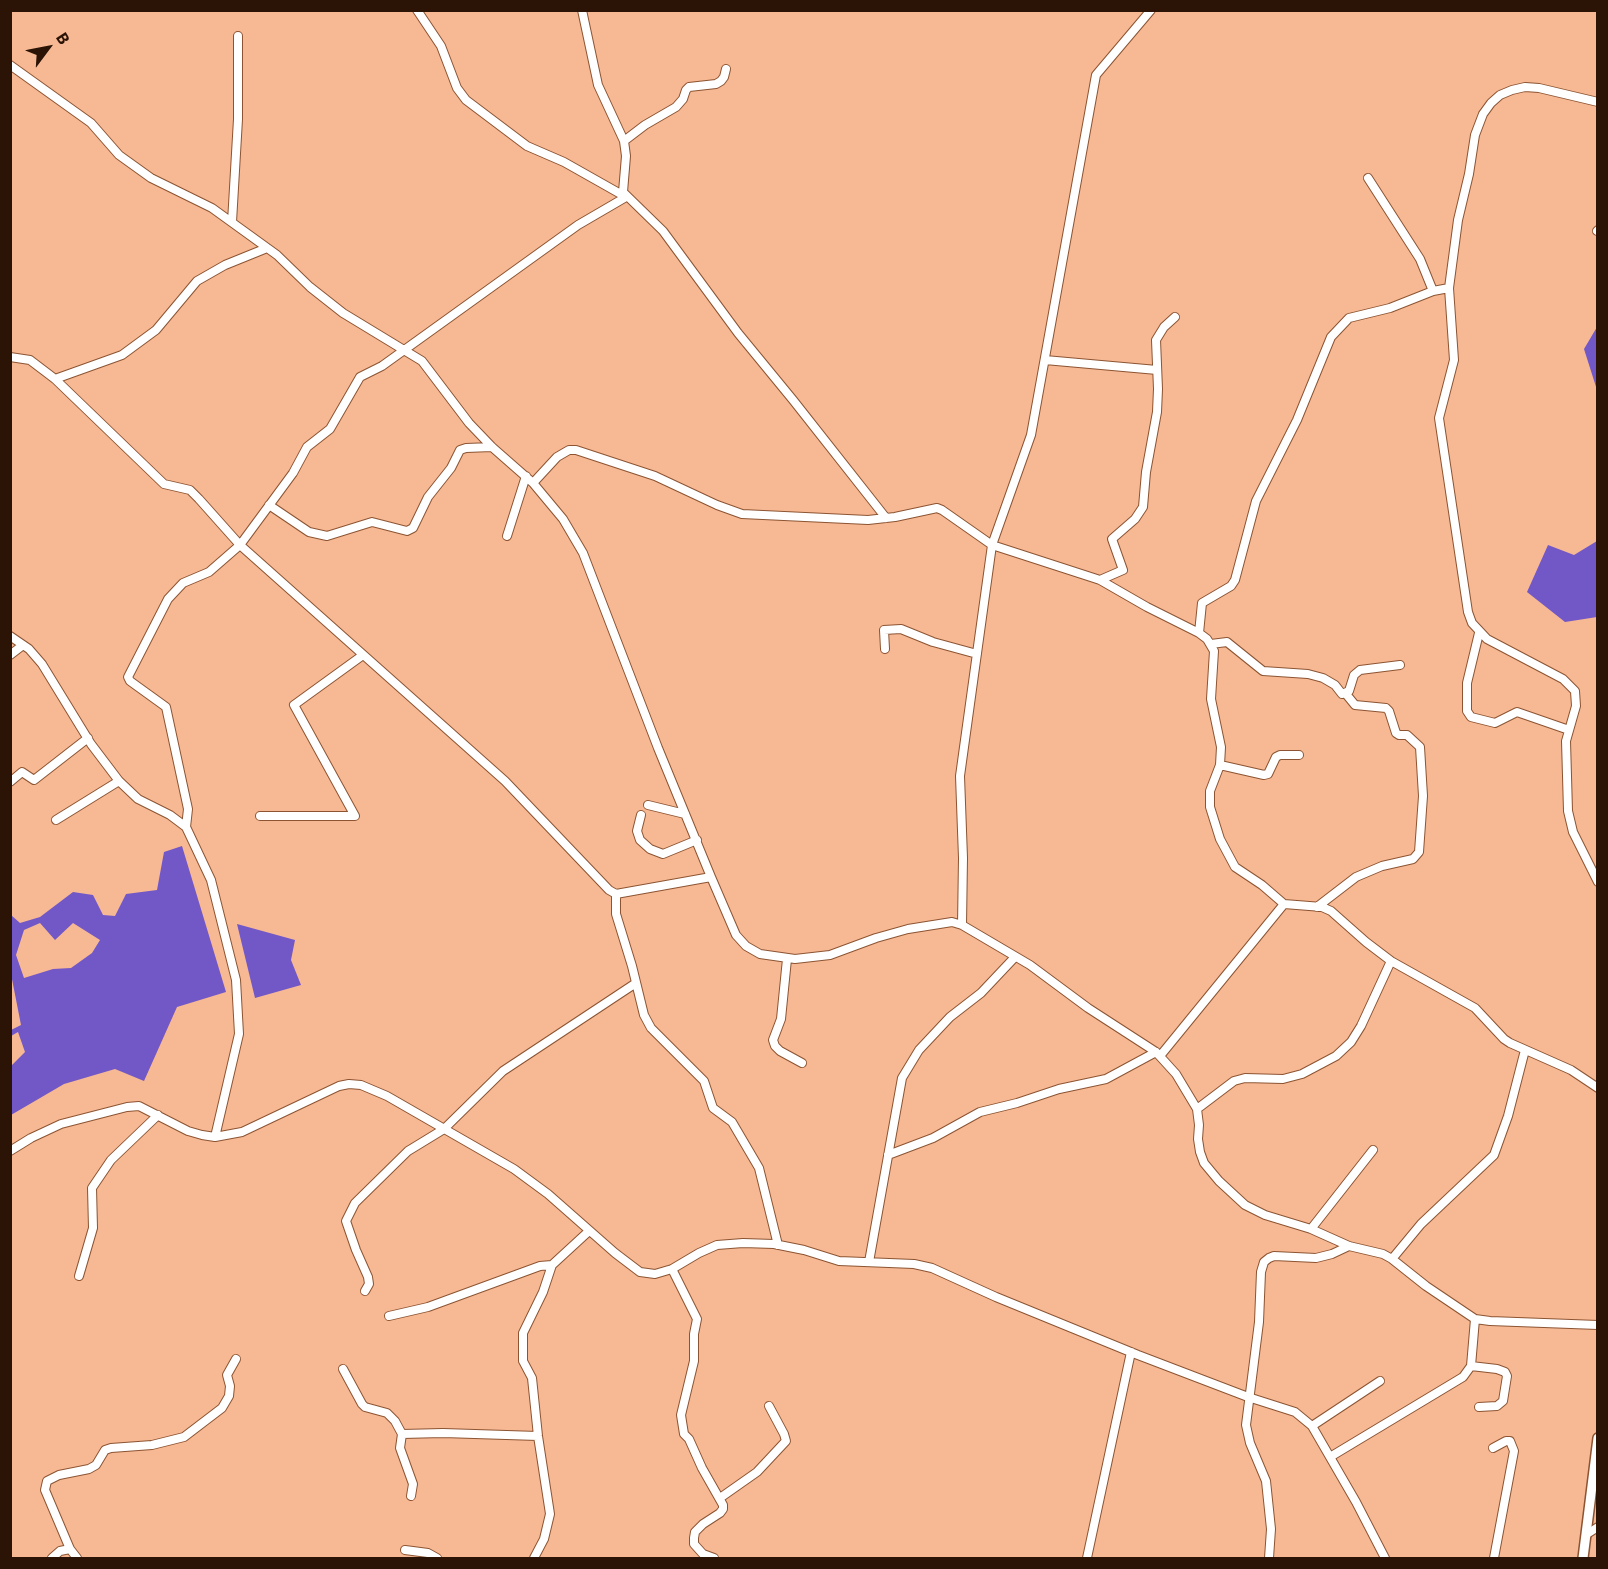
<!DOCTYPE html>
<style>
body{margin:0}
#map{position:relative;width:1608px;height:1569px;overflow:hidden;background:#f7b894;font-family:"Noto Sans",sans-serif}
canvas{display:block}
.frame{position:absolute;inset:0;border:12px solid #2b1406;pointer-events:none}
.north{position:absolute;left:18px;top:18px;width:60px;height:60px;-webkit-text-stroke:4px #f7b894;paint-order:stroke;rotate:58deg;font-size:16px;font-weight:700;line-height:24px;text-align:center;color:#2b1406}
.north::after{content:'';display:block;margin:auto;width:21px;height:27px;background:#2b1406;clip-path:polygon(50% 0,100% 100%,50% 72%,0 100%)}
</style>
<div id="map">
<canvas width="1608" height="1569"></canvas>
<div class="frame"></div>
<div class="north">B</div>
</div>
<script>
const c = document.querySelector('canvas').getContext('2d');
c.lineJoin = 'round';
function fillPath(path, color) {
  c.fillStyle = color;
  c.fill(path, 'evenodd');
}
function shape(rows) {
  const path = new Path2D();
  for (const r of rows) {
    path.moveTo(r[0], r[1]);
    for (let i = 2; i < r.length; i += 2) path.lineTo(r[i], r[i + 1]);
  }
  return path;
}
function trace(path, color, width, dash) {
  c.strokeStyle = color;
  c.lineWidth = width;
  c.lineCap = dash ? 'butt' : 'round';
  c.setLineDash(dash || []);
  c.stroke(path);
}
const water = shape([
 [1597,327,1597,390,1584,349],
 [1597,541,1597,617,1565,622,1527,592,1548,545,1574,555],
 [182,846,226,992,177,1007,144,1081,115,1069,64,1084,11,1115,11,1066,25,1052,18,1032,11,1036,11,1030,21,1025,11,974,11,915,20,923,40,917,73,892,93,895,103,915,115,916,126,894,157,890,164,852],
 [40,923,55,940,73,923,100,940,92,953,71,968,53,969,24,978,16,955,24,930],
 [237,924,295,940,291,960,301,985,255,998]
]);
const minor = shape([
 [582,10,598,85,624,141,626,156,623,192,663,231,738,333,793,400,886,518],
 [10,65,91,123,119,155,151,178,212,208,277,255,310,287,343,313,422,361,469,423,492,447,533,483,563,519,583,553,658,748,711,877,736,935,746,946,760,954,795,959,830,955,876,938,908,929,952,922,962,925,1030,965,1088,1008,1156,1052,1176,1074,1197,1109,1199,1125,1198,1139,1200,1152,1204,1163,1219,1181,1245,1205,1265,1215,1311,1229,1349,1246,1383,1254,1392,1259,1426,1286,1475,1319,1490,1321,1598,1325],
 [1598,102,1539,88,1525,87,1512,90,1500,95,1491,103,1483,114,1475,135,1469,174,1458,220,1449,288,1454,360,1439,418,1468,612,1472,623,1487,639,1563,679,1575,691,1576,706,1566,741,1568,811,1573,832,1598,882],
 [624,141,645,125,676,107,683,99,686,90,689,87,716,84,721,81,724,77,726,69],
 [1368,178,1420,259,1433,291],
 [232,222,238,119,238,36],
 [1597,231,1598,230],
 [10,357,30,360,55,379,122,355,156,330,197,281,225,265,267,248],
 [1045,360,1157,370],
 [55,379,164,484,190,490,199,499,240,545,505,781,609,890,616,894,711,877],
 [533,483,557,457,569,450,576,450,655,476,717,505,742,514,868,520,895,517,937,508,942,510,992,545,1100,580,1147,607,1199,633,1207,639,1214,651,1211,699,1221,747,1220,765,1210,791,1210,807,1220,839,1235,867,1262,885,1284,904,1322,907,1331,911,1366,942,1391,961,1475,1008,1504,1039,1510,1043,1571,1070,1598,1088],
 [269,505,309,532,327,536,372,522,407,531,413,528,428,497,451,468,460,450,466,448,492,447],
 [507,536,526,476],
 [1100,580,1123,570,1112,539,1135,519,1143,507,1146,472,1157,412,1158,389,1156,340,1164,327,1175,317],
 [1199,633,1202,603,1231,586,1235,580,1256,501,1297,420,1331,337,1349,318,1390,308,1433,291,1449,288],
 [1479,633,1467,683,1467,711,1471,717,1495,723,1517,712,1569,730],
 [10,636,29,649,42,664,91,744,119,781,138,799,170,815,186,827,211,880,236,980,239,1034,215,1137],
 [1211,644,1227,642,1263,671,1308,674,1323,678,1335,685,1342,694,1349,691,1354,675,1360,670,1400,665],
 [885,649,884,630,901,629,933,642,977,654],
 [10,655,23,645],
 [1220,765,1264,775,1268,774,1276,757,1280,755,1299,755],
 [10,782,22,772,34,780,88,738],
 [648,805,685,814],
 [641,815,637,831,640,840,650,849,663,854,697,840],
 [260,816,355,816,294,705,363,655],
 [56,820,119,781],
 [186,827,188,809,166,707,130,681,128,677,168,599,183,583,209,572,240,545,293,473,307,447,330,429,360,377,382,366,578,225,626,197,564,162,527,146,466,100,457,88,441,46,417,10],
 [616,894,616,914,632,966,644,1015,651,1028,704,1081,713,1108,732,1122,759,1168,778,1245],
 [1317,907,1356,877,1382,866,1413,859,1419,852,1423,796,1420,747,1407,735,1399,735,1396,733,1389,711,1386,708,1355,705,1346,694],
 [962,925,963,858,960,776,992,545,1031,435,1096,75,1151,10],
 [787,959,781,1019,773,1040,775,1046,780,1051,802,1063],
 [1160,1056,1284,904],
 [1197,1109,1234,1081,1245,1078,1283,1079,1302,1074,1336,1056,1351,1042,1361,1026,1391,961],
 [10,1151,31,1138,61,1124,127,1107,139,1106,188,1131,202,1135,215,1137,242,1132,339,1086,349,1084,361,1085,387,1096,514,1169,548,1194,615,1253,640,1272,655,1274,672,1269,699,1253,717,1245,743,1243,774,1244,804,1250,839,1261,914,1264,932,1268,996,1297,1138,1355,1248,1397,1295,1412,1312,1426,1356,1502,1385,1558],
 [888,1155,933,1138,980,1112,1017,1103,1059,1089,1106,1079,1156,1052],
 [1311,1229,1373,1150],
 [1392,1259,1421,1224,1494,1155,1508,1116,1525,1050],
 [869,1262,902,1078,919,1050,950,1017,981,993,1015,957],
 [672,1269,697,1319,694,1334,694,1361,681,1415,684,1434,689,1439,702,1468,723,1505,723,1509,720,1513,703,1524,695,1532,694,1538,694,1544,703,1554,714,1558],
 [79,1276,93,1228,92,1188,111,1160,158,1115],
 [365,1291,369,1284,368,1277,356,1250,346,1221,355,1203,408,1151,444,1129,503,1071,636,983],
 [389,1316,428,1307,540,1266,552,1265],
 [1471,1366,1497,1369,1505,1372,1507,1376,1503,1401,1497,1406,1479,1407],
 [343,1369,362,1404,365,1407,387,1413,395,1421,402,1434,400,1448,413,1484,411,1496],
 [1312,1426,1380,1381],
 [402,1434,443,1433,538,1436],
 [1493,1448,1506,1441,1510,1441,1514,1451,1494,1558],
 [1330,1457,1463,1377,1471,1366,1475,1319],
 [720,1498,757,1472,786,1441,784,1434,769,1406],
 [1587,1534,1598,1527],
 [405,1550,428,1553,437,1558],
 [52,1558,60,1551,70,1549],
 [77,1558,70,1549,45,1490,47,1481,59,1475,89,1469,96,1465,105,1450,111,1448,152,1445,184,1437,222,1408,229,1396,230,1386,227,1375,236,1359],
 [534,1558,544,1539,550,1514,538,1436,532,1378,523,1361,523,1333,543,1292,552,1265,589,1231],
 [1087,1558,1131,1352],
 [1269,1558,1271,1529,1266,1481,1250,1443,1246,1425,1259,1322,1261,1272,1264,1262,1269,1258,1274,1256,1316,1258,1332,1254,1349,1246]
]);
const tertiary = shape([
 [1583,1558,1598,1438]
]);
fillPath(water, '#7257c6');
trace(minor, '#8c5432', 10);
trace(tertiary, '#8c5432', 12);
trace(minor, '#fff', 8);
trace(tertiary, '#fff', 9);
</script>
